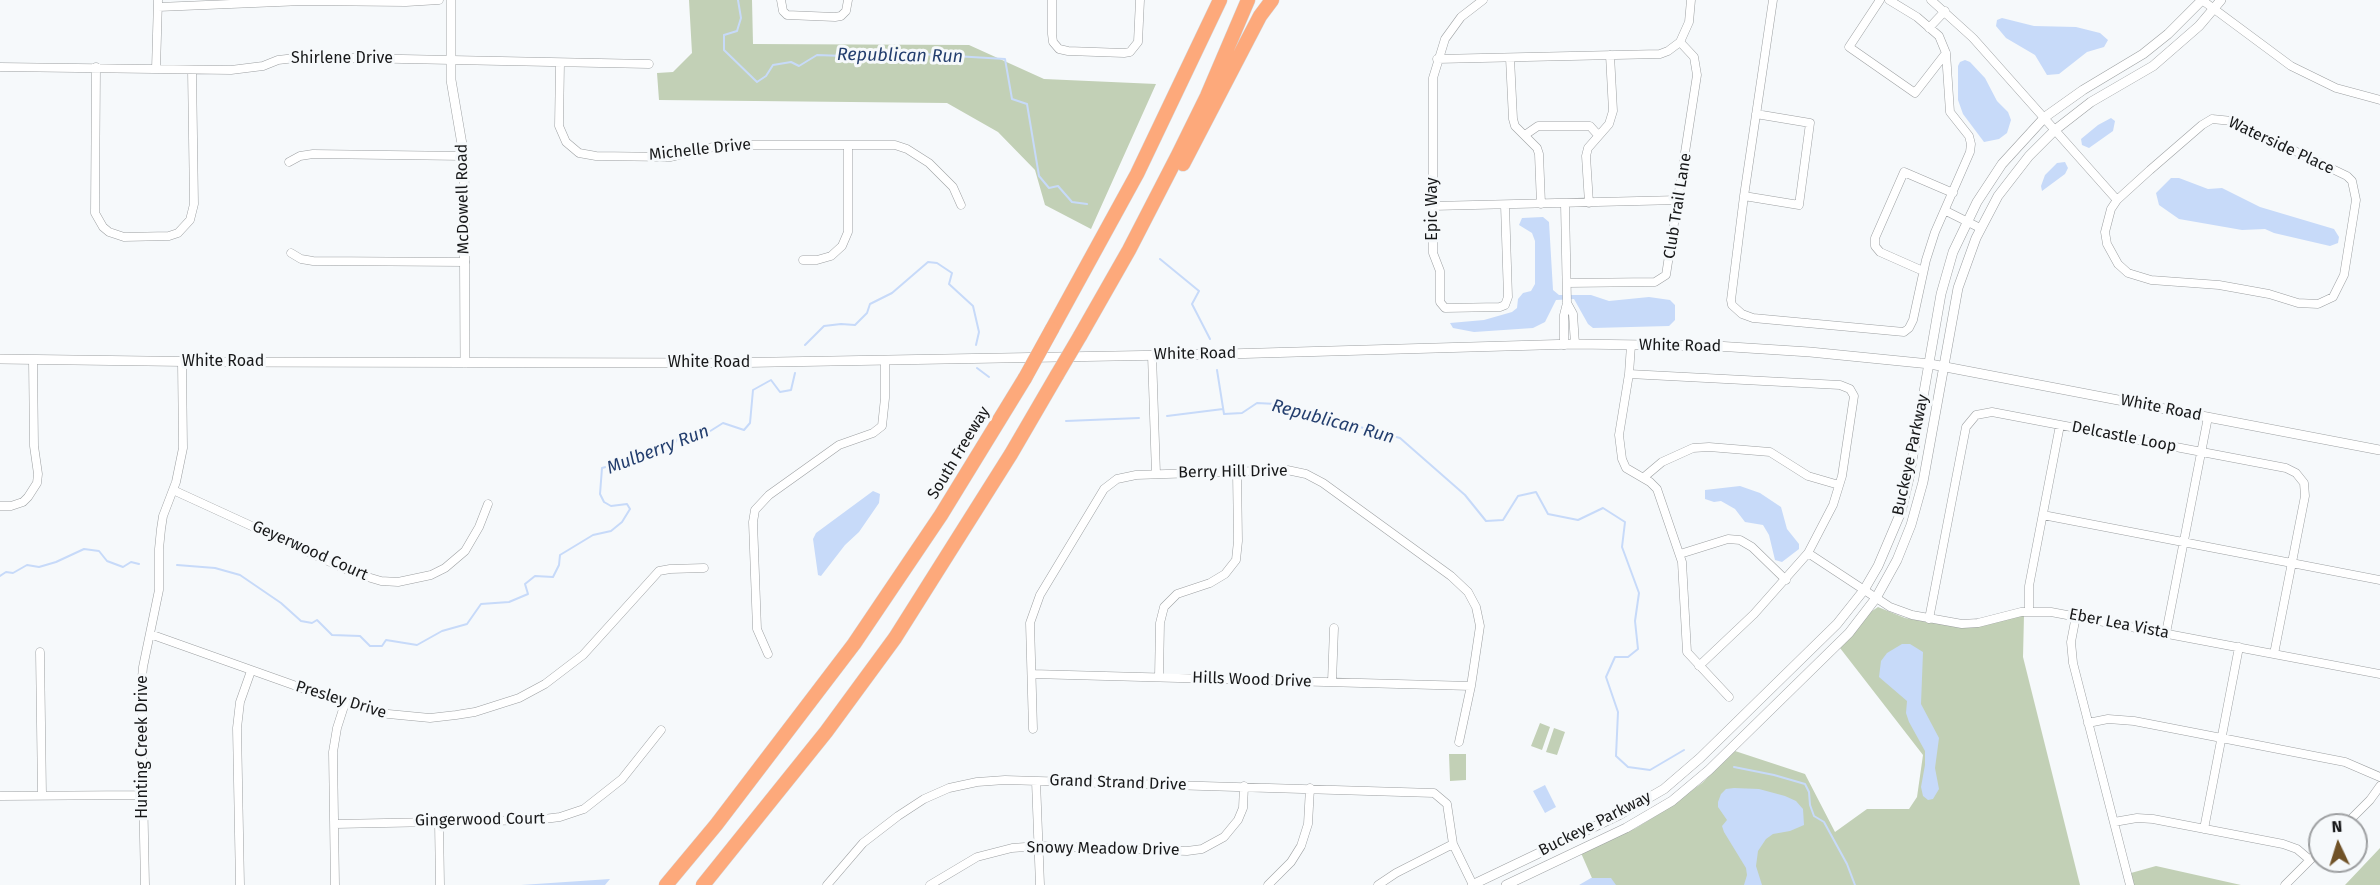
<!DOCTYPE html>
<style>
body{margin:0}
#map{position:relative;width:2380px;height:885px;overflow:hidden;background:#f6f9fb;font-family:"Fira Sans",sans-serif}
canvas{display:block}
.north{position:absolute;left:2308px;top:813px;width:60px;height:60px;box-sizing:border-box;background:#f6f9fb;border:2px solid #9d9fa1;border-radius:50%;rotate:356deg;font-size:16px;font-weight:700;line-height:24px;text-align:center;color:#171819}
.north::after{content:'';display:block;margin:auto;width:21px;height:27px;background:#705227;clip-path:polygon(50% 0,100% 100%,50% 72%,0 100%)}
</style>
<div id="map">
<canvas width="2380" height="885"></canvas>
<div class="north">N</div>
</div>
<script>
const c = document.querySelector('canvas').getContext('2d');
c.lineJoin = 'round';
function fillPath(path, color) {
  c.fillStyle = color;
  c.fill(path, 'evenodd');
}
function shape(rows) {
  const path = new Path2D();
  for (const r of rows) {
    path.moveTo(r[0], r[1]);
    for (let i = 2; i < r.length; i += 2) path.lineTo(r[i], r[i + 1]);
  }
  return path;
}
function trace(path, color, width, dash) {
  c.strokeStyle = color;
  c.lineWidth = width;
  c.lineCap = dash ? 'butt' : 'round';
  c.setLineDash(dash || []);
  c.stroke(path);
}
function label(font, color, halo, rows, align = 'center') {
  c.font = font + ' "Fira Sans",sans-serif';
  c.lineWidth = 6;
  c.setLineDash([]);
  c.textBaseline = 'middle';
  c.strokeStyle = halo;
  c.fillStyle = color;
  for (const [text, x, y, turn = 0] of rows) {
    c.save();
    c.translate(x, y);
    c.rotate((+turn || 0) * Math.PI / 180);
    c.textAlign = isNaN(turn) ? turn : align;
    if (halo) c.strokeText(text, 0, 0);
    c.fillText(text, 0, 0);
    c.restore();
  }
}
const green = shape([
 [689,0,752,0,753,44,969,45,1044,79,1156,84,1091,229,1045,205,1035,170,998,132,947,103,659,100,657,73,673,72,692,53],
 [1878,607,1905,618,1968,627,2024,615,2023,657,2080,885,1595,885,1581,853,1636,828,1662,812,1702,783,1735,751,1805,774,1835,832,1867,809,1909,809,1917,797,1923,755,1840,648,1869,613],
 [1540,723,1550,727,1542,750,1531,746],
 [1554,728,1565,732,1557,755,1546,752],
 [1449,754,1466,754,1466,780,1450,781],
 [2380,848,2380,885,2345,885],
 [2156,866,2241,885,2134,885,2131,873]
]);
const water = shape([
 [2002,18,2034,26,2076,27,2100,33,2108,40,2104,47,2087,52,2059,74,2047,75,2035,55,2006,38,1996,26,1997,20],
 [1965,60,1970,62,1985,78,1997,101,2008,112,2011,120,2007,133,1999,139,1984,142,1963,114,1958,100,1958,66,1960,62],
 [2111,118,2115,121,2113,131,2089,148,2082,145,2081,139,2098,125],
 [2065,162,2068,168,2065,174,2042,191,2041,186,2045,175,2057,163],
 [2171,178,2179,178,2208,189,2222,188,2260,207,2334,229,2339,237,2338,243,2330,246,2274,233,2265,229,2242,230,2179,219,2159,205,2156,193],
 [1543,217,1549,222,1553,290,1559,295,1591,295,1609,301,1649,297,1670,300,1675,305,1675,320,1669,326,1593,328,1588,324,1574,299,1556,300,1545,322,1533,328,1474,332,1453,328,1450,323,1484,320,1512,312,1517,308,1518,299,1523,293,1531,291,1535,284,1535,241,1532,233,1519,225,1522,218],
 [1740,486,1760,493,1781,507,1787,529,1799,544,1799,549,1782,562,1775,560,1769,535,1763,525,1745,522,1735,509,1721,501,1714,502,1705,499,1705,490],
 [873,491,880,494,879,503,859,532,845,545,821,576,818,575,813,539,816,533],
 [1902,644,1910,644,1923,652,1921,704,1939,738,1935,768,1939,789,1933,799,1928,800,1923,796,1921,787,1925,765,1925,751,1909,722,1906,713,1907,701,1879,677,1881,661,1887,653],
 [1545,785,1556,807,1545,813,1533,791],
 [1734,788,1759,789,1785,796,1796,801,1803,809,1804,825,1790,831,1773,834,1766,839,1758,851,1756,866,1762,885,1744,885,1747,875,1746,868,1724,832,1722,826,1727,820,1718,807,1718,802,1721,794,1726,789],
 [1591,878,1611,878,1616,885,1579,885],
 [610,879,605,885,521,885]
]);
const stream = shape([
 [738,0,741,18,737,31,724,35,724,50,757,82,766,76,773,65,791,62,799,66,817,55,871,57,888,52,1005,59,1012,99,1027,104,1039,176,1049,188,1058,186,1072,202,1087,204],
 [1160,259,1199,291,1192,304,1210,339],
 [805,345,824,326,841,324,855,325,867,313,870,304,892,293,928,262,937,263,952,273,949,284,973,306,979,332,976,345],
 [977,368,989,377],
 [1217,370,1224,414,1242,413,1257,403,1276,404,1400,438,1465,495,1486,521,1503,520,1518,496,1536,492,1548,514,1578,520,1603,508,1625,522,1622,547,1639,593,1635,621,1638,649,1628,657,1615,657,1606,677,1618,712,1616,756,1628,767,1650,770,1684,750],
 [1167,416,1223,409],
 [1066,421,1139,418],
 [177,565,215,568,240,575,281,603,301,621,312,623,317,620,332,635,360,636,370,646,382,646,386,640,417,645,442,631,467,624,481,604,509,602,528,594,525,584,535,576,553,577,559,565,560,555,593,535,611,531,622,522,630,509,627,504,611,506,604,502,600,494,602,468,671,449,678,438,696,440,723,423,744,430,750,423,753,390,771,380,780,392,791,390,795,373],
 [0,576,6,572,13,573,27,565,39,567,56,562,84,549,99,551,107,561,123,567,131,562,139,564],
 [1734,767,1774,775,1805,784,1809,792,1810,805,1814,816,1824,822,1847,864,1855,885]
]);
const minor = shape([
 [781,0,783,11,787,15,835,17,841,16,846,11,848,0],
 [1052,0,1052,34,1053,42,1059,49,1068,51,1124,53,1130,52,1138,42,1140,0],
 [1483,0,1461,17,1445,39,1433,78,1433,253,1440,271,1440,302,1445,308,1500,307,1505,305,1508,297,1505,205],
 [1773,0,1744,196,1731,300,1732,305,1742,314,1753,318,1904,332,1909,328,1913,320,1926,260,1935,232,1970,152,1971,144,1969,136,1950,112,1946,53,1939,36,1917,17,1889,0],
 [1880,0,1849,47,1915,93,1946,53],
 [1931,0,1973,38,2117,200],
 [2202,0,2291,66,2336,88,2380,100],
 [158,7,303,1,406,2,439,0],
 [1929,28,1945,11],
 [1510,58,1513,119,1515,126,1537,148,1539,154,1541,204],
 [1437,59,1660,54,1668,51,1680,42,1689,22,1691,0],
 [560,63,559,126,566,142,579,153,596,156,670,157,722,145,895,145,907,149,929,163,953,187,961,205],
 [0,67,231,70,263,66,278,60,304,57,649,64],
 [96,67,95,213,103,227,109,232,124,237,169,236,178,233,190,220,194,204,192,70],
 [156,69,158,0],
 [2212,119,2232,121,2347,176,2352,181,2356,200,2344,275,2333,297,2318,304,2298,303,2269,294,2219,285,2151,280,2128,273,2118,264,2107,244,2105,232,2111,209,2117,200,2150,170,2202,125,2212,119],
 [1525,135,1538,126,1590,126,1598,135],
 [289,162,300,156,313,154,464,156],
 [1744,196,1799,205,1810,123,1756,114],
 [1589,203,1586,156,1588,148,1609,124,1613,111,1610,55],
 [1433,206,1679,200],
 [1946,211,1980,228],
 [291,253,301,259,313,261,465,262],
 [803,260,817,260,831,256,842,246,848,232,848,145],
 [1923,271,1880,252,1875,246,1875,238,1904,172,1953,193],
 [1567,283,1655,282,1666,275,1697,75,1694,57,1680,42],
 [1567,303,1573,314,1575,344],
 [1564,345,1564,315,1567,303,1565,204],
 [1631,345,1629,374,1619,435,1622,459,1626,468,1650,482,1657,489,1682,562,1687,652,1729,697],
 [1152,355,1156,474],
 [1629,374,1840,385,1850,389,1854,396,1842,476,1833,505,1808,553,1754,614,1699,666],
 [1643,478,1662,462,1693,448,1709,447,1770,452,1808,476,1839,485],
 [173,490,354,573,381,581,398,582,431,575,445,568,465,551,479,527,488,504],
 [0,506,11,506,23,502,28,497,37,483,38,474,34,446,33,360],
 [2043,515,2380,580],
 [1808,553,1890,607,1912,615,1962,624,1978,623,2021,612,2051,612,2380,674],
 [1680,554,1728,539,1740,540,1752,547,1786,580],
 [2029,611,2029,586,2060,425],
 [2076,616,2071,642,2073,663,2130,885],
 [1929,619,1966,427,1976,415,1992,412,2286,468,2296,473,2304,483,2305,496,2274,654],
 [2166,633,2208,417],
 [150,634,330,698,378,713,430,718,456,715,475,712,519,698,545,684,583,655,659,571,670,569,704,568],
 [40,652,42,795],
 [768,654,757,629,753,522,755,510,769,495,839,445,873,433,882,426,885,398,885,360],
 [1032,674,1471,686],
 [1159,677,1160,623,1164,607,1177,594,1210,583,1225,574,1236,560,1238,541,1237,472],
 [1332,682,1334,628],
 [2088,723,2108,719,2134,721,2345,762,2380,777],
 [1033,729,1030,623,1040,595,1104,489,1117,479,1136,475,1287,470,1306,474,1323,483,1451,576,1468,592,1476,607,1480,626,1471,686,1459,742],
 [1036,781,1040,885],
 [0,796,142,795],
 [439,822,440,885],
 [2114,822,2137,818,2153,819,2283,844,2297,849,2310,860],
 [335,824,536,820,560,817,584,809,622,779,661,730],
 [2345,825,2370,800,2380,786],
 [2204,829,2239,647],
 [145,885,141,689,143,667,159,590,159,549,161,529,163,516,176,482,183,448,182,362],
 [240,885,237,728,240,702,251,671],
 [335,885,333,752,337,728,345,703],
 [827,885,863,843,898,816,924,799,949,788,977,782,1005,780,1434,793,1447,804,1453,844,1473,885],
 [930,885,977,857,1012,848,1039,846,1187,851,1202,849,1224,837,1238,820,1243,808,1244,786],
 [1268,885,1291,862,1301,846,1308,824,1310,788],
 [1378,885,1396,873,1453,844],
 [2285,885,2320,850]
]);
const tertiary = shape([
 [451,0,451,80,464,156,465,363],
 [0,359,221,362,719,363,1227,354,1575,344,1716,346,1810,352,1930,364,2380,450],
 [1472,885,1619,815,1664,789,1700,758,1837,624,1864,590,1878,566,1901,512,1909,478,1941,294,1953,252,1977,202,2002,164,2045,117,2083,90,2143,54,2168,34,2202,0],
 [1506,885,1626,828,1672,801,1709,770,1849,633,1876,598,1897,560,1911,525,1923,482,1958,288,1976,238,1998,196,2029,156,2055,130,2091,102,2153,66,2199,26,2221,0]
]);
const motorway = shape([
 [1183,164,1260,16,1272,0],
 [1052,329,1137,174,1220,0],
 [1080,336,1129,250,1178,155,1207,96,1248,0],
 [666,885,716,825,854,644,941,515,1025,378],
 [703,885,826,732,895,638,1011,454,1057,375]
]);
const motorwayBridge = shape([
 [1057,375,1080,336],
 [1025,378,1052,329]
]);
const streetNames = [
 ["Shirlene Drive",342,59],
 ["Waterside Place",2281,146,25],
 ["Michelle Drive",700,150,-6],
 ["McDowell Road",463,199,-91],
 ["Club Trail Lane",1678,206,-81],
 ["Epic Way",1433,209,-90],
 ["White Road",1680,346,1],
 ["White Road",1195,354,-1],
 ["White Road",223,362],
 ["White Road",709,363],
 ["White Road",2161,408,11],
 ["Delcastle Loop",2124,437,11],
 ["South Freeway",959,453,-59],
 ["Buckeye Parkway",1911,455,-78],
 ["Berry Hill Drive",1233,472,-1],
 ["Geyerwood Court",310,551,24],
 ["Eber Lea Vista",2119,624,11],
 ["Hills Wood Drive",1252,680,2],
 ["Presley Drive",341,700,17],
 ["Hunting Creek Drive",143,747,-90],
 ["Grand Strand Drive",1118,783,2],
 ["Gingerwood Court",480,820,-1],
 ["Buckeye Parkway",1595,824,-27],
 ["Snowy Meadow Drive",1103,849,1]
];
const waterNames = [
 ["Republican Run",900,56,1],
 ["Republican Run",1333,422,15],
 ["Mulberry Run",658,450,-21]
];
fillPath(green, '#c2d0b6');
fillPath(water, '#c7daf9');
trace(stream, '#c7daf9', 2);
trace(minor, '#9da0a2', 9);
trace(tertiary, '#9da0a2', 10);
trace(motorway, '#d5d5d6', 15);
trace(minor, '#fff', 8);
trace(tertiary, '#fff', 9);
trace(motorway, '#fda97b', 14);
trace(motorwayBridge, '#d5d5d6', 15, []);
trace(motorwayBridge, '#fda97b', 14);
label('16px', '#171819', '#f6f9fb', streetNames);
label('italic 18px', '#233e6e', '#f6f9fb', waterNames);
</script>
